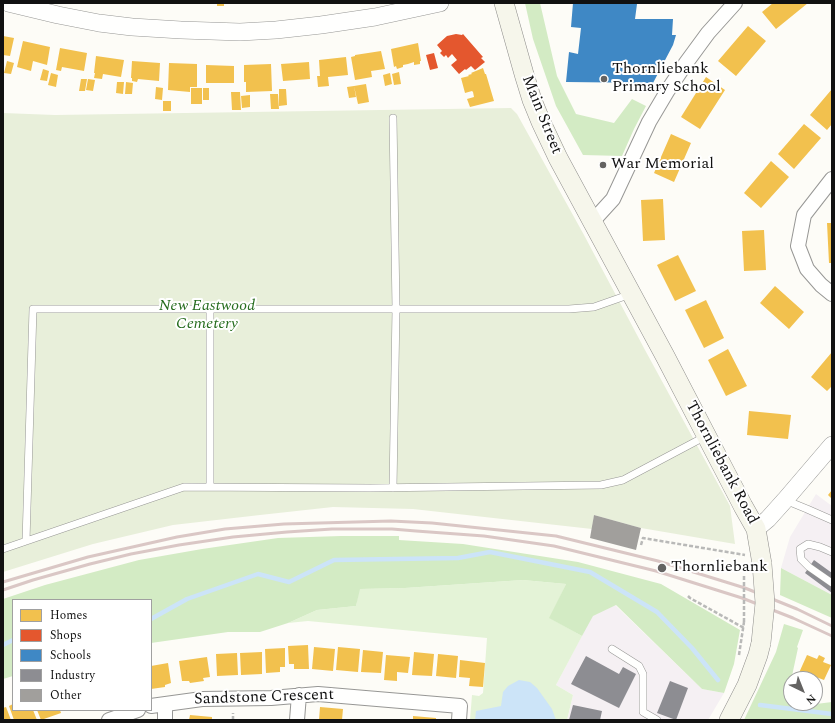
<!DOCTYPE html>
<style>
body{margin:0}
#map{position:relative;width:835px;height:723px;overflow:hidden;background:#fdfcf7;font-family:Spectral,serif}
canvas{display:block}
.frame{position:absolute;inset:0;border:4px solid #111;pointer-events:none}
.legend{position:absolute;left:12px;top:599px;width:140px;height:112px;box-sizing:border-box;background:#fff;border:1px solid #a0a0a0;margin:0;padding:5px 7px;list-style:none;font-size:12px;color:#111}
.legend li{display:flex;align-items:center;gap:8px;height:20px}
.legend b{width:20px;border:1px solid #a0a0a0}
.north{position:absolute;left:783px;top:671px;width:40px;height:40px;box-sizing:border-box;background:#fff;border:1px solid #a0a0a0;border-radius:50%;rotate:137deg;font-size:11px;font-weight:700;line-height:16px;text-align:center;color:#111}
.north::after{content:'';display:block;margin:auto;width:14px;height:18px;background:#646362;clip-path:polygon(50% 0,100% 100%,50% 72%,0 100%)}
</style>
<div id="map">
<canvas width="835" height="723"></canvas>
<div class="frame"></div>
<ul class="legend">
<li><b style="height:11px;background:#f2c14e"></b>Homes</li>
<li><b style="height:11px;background:#e4572e"></b>Shops</li>
<li><b style="height:11px;background:#3f88c5"></b>Schools</li>
<li><b style="height:11px;background:#8d8d92"></b>Industry</li>
<li><b style="height:11px;background:#a19f9c"></b>Other</li>
</ul>
<div class="north">N</div>
</div>
<script>
const c = document.querySelector('canvas').getContext('2d');
c.lineJoin = 'round';
function fillPath(path, color) {
  c.fillStyle = color;
  c.fill(path, 'evenodd');
}
function shape(rows) {
  const path = new Path2D();
  for (const r of rows) {
    path.moveTo(r[0], r[1]);
    for (let i = 2; i < r.length; i += 2) path.lineTo(r[i], r[i + 1]);
  }
  return path;
}
function trace(path, color, width, dash) {
  c.strokeStyle = color;
  c.lineWidth = width;
  c.lineCap = dash ? 'butt' : 'round';
  c.setLineDash(dash || []);
  c.stroke(path);
}
function label(font, color, halo, rows, align = 'center') {
  c.font = font + ' Spectral,serif';
  c.lineWidth = 4;
  c.setLineDash([]);
  c.textBaseline = 'middle';
  c.strokeStyle = halo;
  c.fillStyle = color;
  for (const [text, x, y, turn = 0] of rows) {
    c.save();
    c.translate(x, y);
    c.rotate((+turn || 0) * Math.PI / 180);
    c.textAlign = isNaN(turn) ? turn : align;
    if (halo) c.strokeText(text, 0, 0);
    c.fillText(text, 0, 0);
    c.restore();
  }
}
const industrial = shape([
 [816,494,832,506,832,595,781,568,790,537],
 [615,605,702,689,724,693,708,720,567,720,573,695,556,685,592,616]
]);
const green = shape([
 [523,580,566,584,550,618,582,636,556,685,573,695,567,720,470,720,472,695,479,696,483,693,487,638,308,621,288,623,317,610,356,606,359,589,405,588]
]);
const forest = shape([
 [525,3,540,3,557,76,576,114,614,123,632,99,646,106,634,129,622,156,583,155,556,106,533,39],
 [341,536,399,536,399,540,463,544,578,562,661,584,740,630,734,664,724,693,702,689,616,605,593,616,582,636,549,618,566,584,523,580,405,588,360,589,356,606,317,610,288,623,260,632,228,632,151,643,151,600,13,600,13,676,3,679,3,599,45,585,139,560,202,549,278,538],
 [781,568,832,595,832,618,780,595],
 [784,624,803,630,797,647,798,648,787,699,791,700,791,703,801,703,808,705,832,702,832,720,744,720,776,652]
]);
const cemetery = shape([
 [511,108,517,114,584,235,645,350,730,506,735,544,641,528,594,515,592,529,413,509,333,507,260,515,173,525,93,544,3,572,3,113,55,115]
]);
const water = shape([
 [519,680,530,682,537,688,552,709,556,720,475,720,476,711,501,706,503,692,508,686]
]);
const homes = shape([
 [217,3,224,3,224,6,217,6],
 [773,3,808,3,776,29,762,12],
 [748,26,766,41,736,76,718,61],
 [3,36,14,38,10,56,3,55],
 [23,41,50,47,47,65,33,61,31,71,17,67],
 [418,43,421,61,420,61,420,64,414,65,414,62,408,64,403,65,403,67,397,69,396,66,394,67,391,49],
 [60,48,87,53,84,71,62,67,61,71,56,70],
 [381,51,385,69,371,71,372,77,355,80,351,57,355,56,355,55],
 [96,56,124,60,121,77,103,74,102,79,94,78,95,73,94,73],
 [346,57,348,75,328,77,329,86,318,87,317,76,320,76,319,60],
 [7,61,14,63,11,74,4,73],
 [132,61,160,63,159,81,138,79,137,82,132,81,132,78,131,78],
 [309,62,310,79,283,81,281,64],
 [169,63,197,64,197,87,190,87,190,92,168,90],
 [271,64,272,91,246,92,246,82,244,82,244,65],
 [206,65,234,66,234,83,206,83],
 [483,68,485,74,486,74,494,101,470,107,467,99,474,97,473,92,472,91,465,93,461,78,469,76,468,75,472,74,471,73],
 [43,69,49,71,47,81,40,80],
 [399,72,401,84,394,85,392,74],
 [51,73,58,75,56,87,48,85],
 [390,73,392,84,385,86,383,75],
 [706,77,725,90,700,129,681,117],
 [81,79,87,79,85,91,79,91],
 [88,79,95,80,93,91,86,90],
 [117,82,124,82,123,94,116,93],
 [126,82,133,83,132,94,125,94],
 [366,84,369,102,358,104,354,86],
 [354,86,356,97,349,98,347,87],
 [156,87,163,88,162,100,155,99],
 [191,88,202,88,202,104,191,104],
 [203,88,209,88,209,100,203,100],
 [279,89,286,89,287,105,279,106],
 [832,89,832,124,827,130,810,115],
 [231,92,240,92,241,110,232,110],
 [270,94,278,94,279,109,271,109],
 [250,95,250,107,242,108,241,96],
 [163,101,171,101,171,111,163,111],
 [804,124,821,138,794,169,778,154],
 [671,134,691,143,674,182,654,173],
 [771,161,789,177,761,208,744,193],
 [663,199,665,240,643,241,641,200],
 [827,223,832,223,832,263,829,263],
 [764,230,766,270,744,271,742,231],
 [678,255,696,291,675,301,657,265],
 [775,286,804,312,789,329,760,303],
 [706,300,724,338,704,348,685,310],
 [728,349,747,386,726,396,708,360],
 [832,352,832,386,827,391,811,377],
 [749,411,791,415,788,439,747,435],
 [832,490,832,499,828,495],
 [308,645,309,669,294,669,294,664,289,664,288,646],
 [314,647,335,649,333,671,312,669],
 [338,647,360,649,358,672,336,670],
 [285,648,285,667,280,667,280,672,266,673,265,649],
 [363,650,383,652,381,673,361,672],
 [262,652,262,674,241,675,240,653],
 [414,652,434,654,432,676,412,675],
 [237,653,238,675,217,676,216,654],
 [438,654,458,656,456,678,436,676],
 [386,655,410,657,408,673,397,672,397,681,384,680],
 [807,655,817,659,819,655,825,658,823,662,831,665,824,680,816,677,815,679,807,679,798,675],
 [207,657,210,677,203,678,204,681,190,683,189,681,182,681,179,661],
 [460,660,485,663,483,687,469,686,470,678,459,677],
 [168,663,171,683,165,685,165,687,151,689,151,666],
 [13,704,13,710,33,710,37,720,14,720,9,706],
 [6,707,11,720,3,720,3,708],
 [320,707,343,709,342,720,319,720],
 [37,710,60,710,61,713,41,720],
 [190,715,212,717,212,720,189,720],
 [413,716,436,718,436,720,413,720]
]);
const shops = shape([
 [456,34,462,35,463,34,483,57,481,58,485,62,475,70,471,66,466,70,465,69,459,74,451,65,457,60,452,54,448,58,446,55,444,57,440,53,442,51,437,45,447,36],
 [434,53,438,68,430,70,426,55]
]);
const schools = shape([
 [573,3,622,3,637,4,635,19,673,19,672,35,676,35,673,45,653,83,566,82,569,52,578,54,581,28,571,27]
]);
const industry = shape([
 [814,560,832,573,832,593,805,573],
 [586,656,619,674,623,667,636,674,619,708,571,684],
 [670,681,688,688,676,720,657,713],
 [573,705,602,711,600,720,569,720]
]);
const stream = shape([
 [151,619,187,599,258,574,289,582,334,560,458,558,490,552,590,572,657,612,692,648,718,680],
 [3,645,13,640],
 [760,705,832,714]
]);
const building = shape([
 [594,515,641,528,636,550,590,538]
]);
const path = shape([
 [641,545,643,538,745,555],
 [688,596,690,598,744,628],
 [739,655,744,622],
 [233,720,233,713]
]);
const service = shape([
 [393,118,396,309,393,488],
 [210,309,210,487],
 [785,500,807,509,832,520],
 [26,541,33,309,569,309,594,307,631,294],
 [3,549,184,487,370,488,601,485,623,480,706,436],
 [832,552,820,547,808,544,800,549,801,559,809,567,832,583],
 [612,649,639,666,643,674,643,712,657,720]
]);
const minor = shape([
 [832,179,804,215,798,246,807,269,821,285,832,294],
 [592,222,613,199,649,122,668,90,686,63,708,33,735,3],
 [165,704,165,720],
 [151,706,202,699,271,698,318,694,460,706,459,720],
 [109,720,138,710],
 [297,720,299,695]
]);
const tertiary = shape([
 [8,3,58,15,99,23,132,27,181,30,240,32,276,30,321,25,375,17,440,3],
 [756,529,768,519,785,500,832,445]
]);
const secondary = shape([
 [504,3,524,74,532,100,541,122,558,158,665,356,743,506,756,529,762,564],
 [729,720,747,685,758,655,761,643]
]);
const rail = shape([
 [3,582,88,557,177,537,225,529,284,524,391,521,432,523,556,536,658,561,745,588,797,609,832,626],
 [3,590,33,580,90,564,131,554,179,545,233,537,287,532,332,529,392,529,416,531,484,536,554,546,656,571,742,598,793,618,832,636]
]);
const pathBridge = shape([
 [744,622,744,575]
]);
const secondaryBridge = shape([
 [761,643,765,603,762,564]
]);
const markers = [
 [604,79,4,"#646362"],
 [603,165,4,"#646362"],
 [662,568,5,"#646362"]
];
const poiNames = [
 ["Thornliebank",612,70],
 ["Primary School",612,88],
 ["War Memorial",611,165],
 ["Thornliebank",671,568]
];
const streetNames = [
 ["Main Street",541,115,68],
 ["Thornliebank Road",721,463,62],
 ["Sandstone Crescent",264,698,-2]
];
const parkNames = [
 ["New Eastwood",207,307],
 ["Cemetery",207,325]
];
fillPath(industrial, '#f5f0f3');
fillPath(green, '#e4f3d7');
fillPath(forest, '#d3ebc4');
fillPath(cemetery, '#e8efda');
fillPath(water, '#cce4f8');
fillPath(homes, '#f2c14e');
fillPath(shops, '#e4572e');
fillPath(schools, '#3f88c5');
fillPath(industry, '#8d8d92');
trace(stream, '#cce4f8', 4.5);
fillPath(building, '#a19f9c');
trace(service, '#979795', 8);
trace(minor, '#979795', 16);
trace(tertiary, '#979795', 18);
trace(secondary, '#8e8d8b', 20);
trace(path, '#b9b9b8', 2.5, [4, 2]);
trace(service, '#fffffe', 7);
trace(minor, '#fffffe', 14);
trace(tertiary, '#fffffe', 17);
trace(secondary, '#f6f6eb', 19);
trace(rail, '#dac7c5', 3);
trace(secondaryBridge, '#8e8d8b', 20, []);
trace(pathBridge, '#b9b9b8', 2.5, [4, 2]);
trace(secondaryBridge, '#f6f6eb', 19);
for (const [x, y, r, color] of markers) {
  const dot = new Path2D();
  dot.arc(x, y, r, 0, 2 * Math.PI);
  c.fillStyle = color;
  c.fill(dot);
  trace(dot, '#fff', 1.5);
}
label('16px', '#111', '#fff', poiNames, 'left');
label('16px', '#111', '#fff', streetNames);
label('italic 16px', '#256c1d', '#fff', parkNames);
</script>
